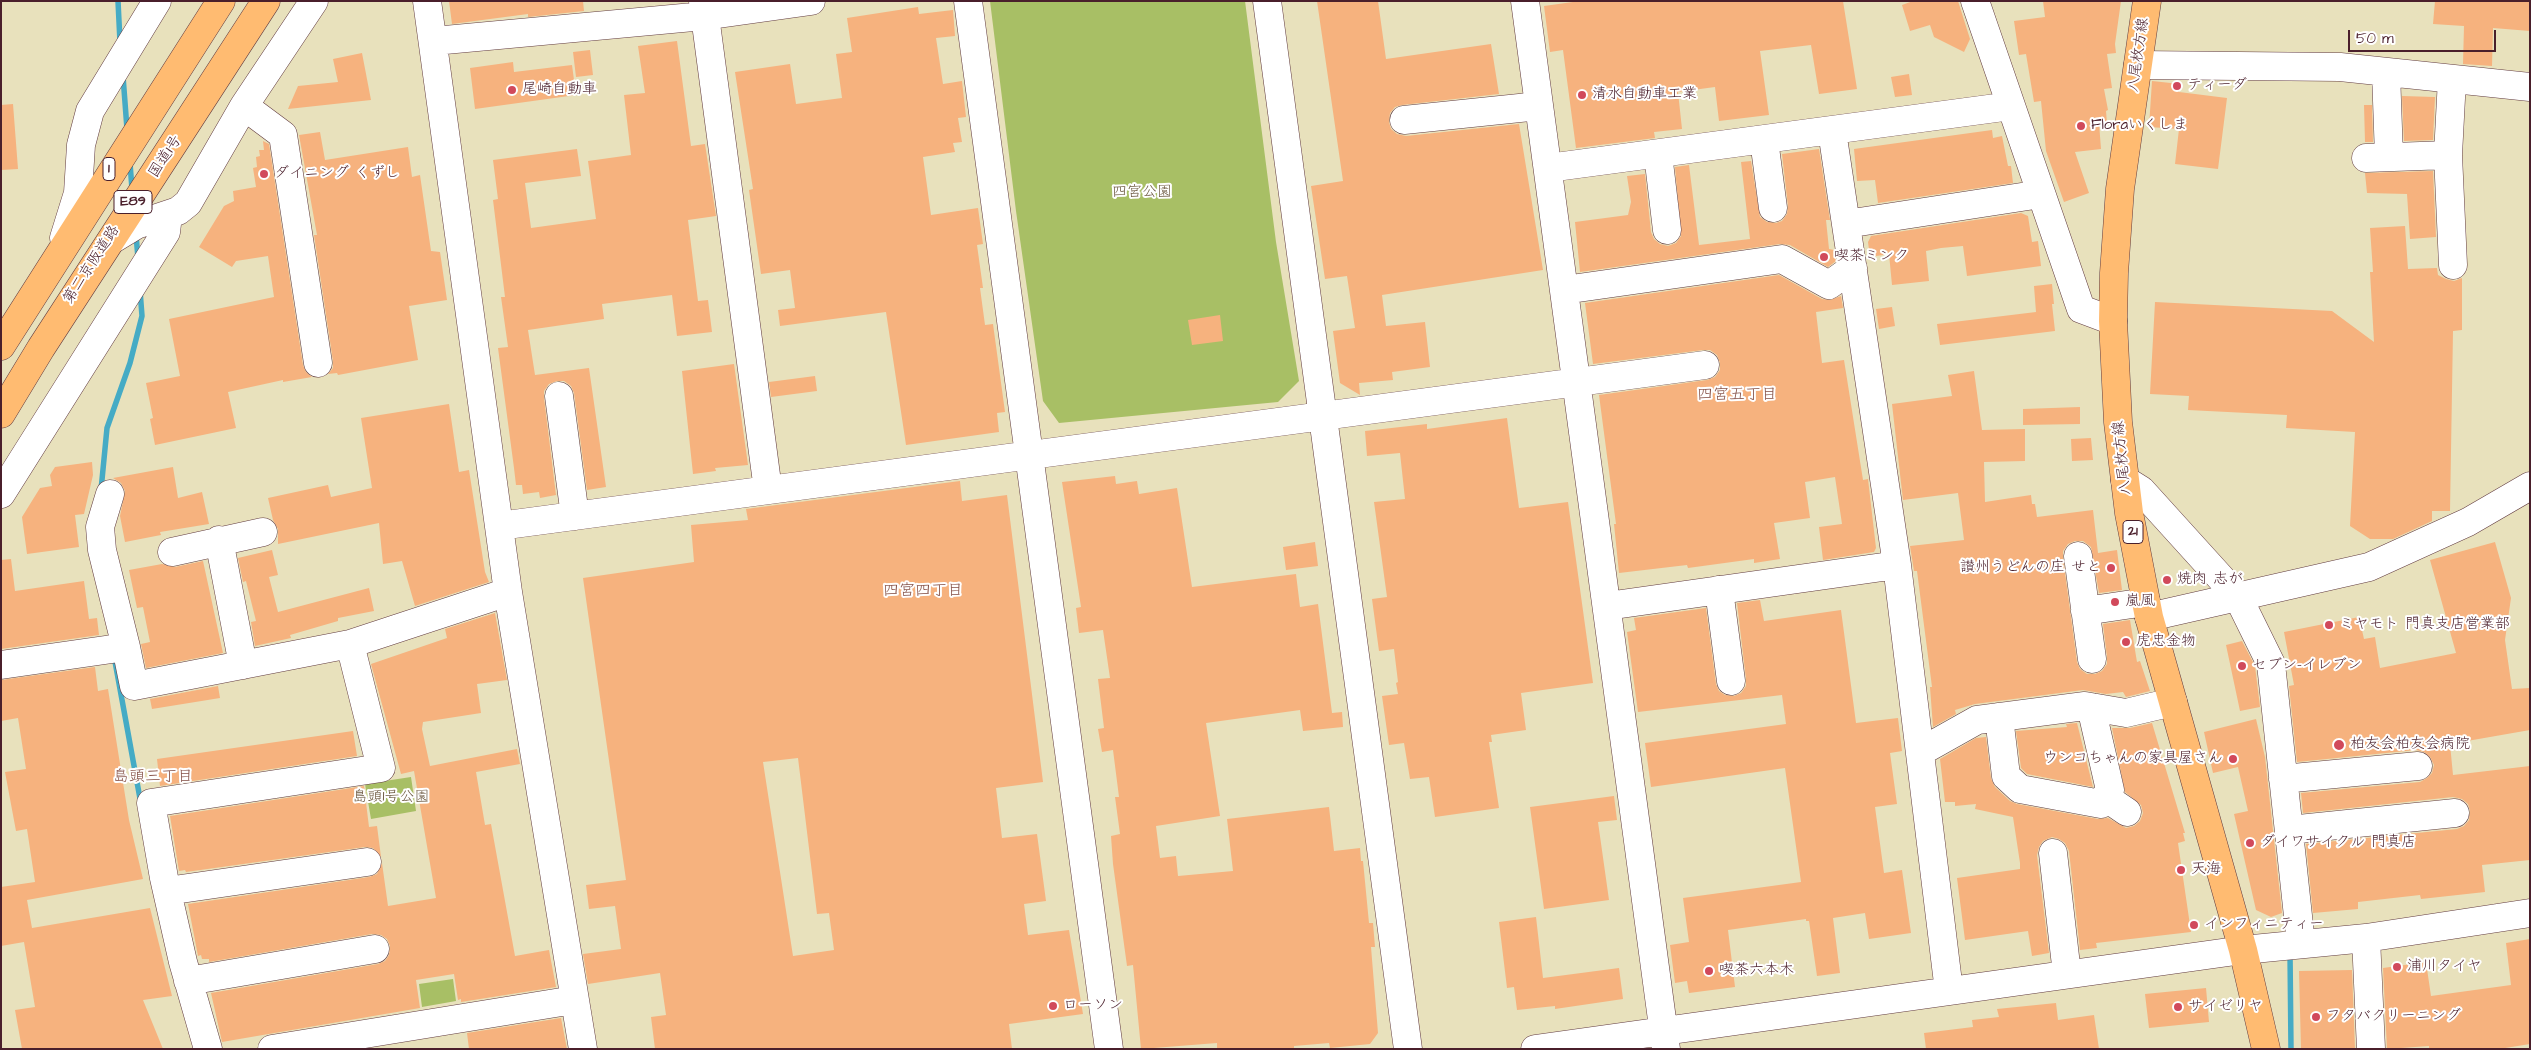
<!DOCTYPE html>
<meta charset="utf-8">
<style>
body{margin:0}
#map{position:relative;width:2531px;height:1050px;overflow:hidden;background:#e8e1bc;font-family:"Architects Daughter",sans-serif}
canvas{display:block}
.frame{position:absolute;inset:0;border:2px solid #4a1f2b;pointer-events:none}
.scale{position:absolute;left:2348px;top:30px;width:148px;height:22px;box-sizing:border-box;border:2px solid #4a1f2b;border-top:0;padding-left:6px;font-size:15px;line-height:18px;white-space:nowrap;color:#4a1f2b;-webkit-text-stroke:4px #fff;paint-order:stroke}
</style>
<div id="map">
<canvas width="2531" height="1050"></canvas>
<div class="frame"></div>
<div class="scale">50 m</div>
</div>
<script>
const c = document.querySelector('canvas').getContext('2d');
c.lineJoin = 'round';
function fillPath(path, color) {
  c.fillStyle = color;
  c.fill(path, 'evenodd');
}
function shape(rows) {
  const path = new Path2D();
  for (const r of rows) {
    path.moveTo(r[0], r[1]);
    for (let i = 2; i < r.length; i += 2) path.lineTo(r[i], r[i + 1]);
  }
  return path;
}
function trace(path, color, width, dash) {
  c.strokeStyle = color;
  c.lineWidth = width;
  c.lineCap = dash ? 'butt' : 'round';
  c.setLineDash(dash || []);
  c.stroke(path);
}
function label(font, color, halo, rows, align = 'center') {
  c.font = font + ' "Architects Daughter","Klee One",sans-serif';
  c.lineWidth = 4;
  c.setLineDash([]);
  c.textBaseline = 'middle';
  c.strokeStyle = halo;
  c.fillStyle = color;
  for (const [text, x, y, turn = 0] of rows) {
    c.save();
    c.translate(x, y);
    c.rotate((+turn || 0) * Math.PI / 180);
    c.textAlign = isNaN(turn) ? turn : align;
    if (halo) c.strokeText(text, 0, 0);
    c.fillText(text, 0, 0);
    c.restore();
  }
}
const green = shape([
 [990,1,1245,1,1276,242,1299,381,1278,402,1059,423,1043,401,1016,211],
 [411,777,416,811,371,819,365,784],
 [453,979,456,1001,422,1007,419,984]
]);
const stream = shape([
 [118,1,120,42],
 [123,76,127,129],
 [130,163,132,189],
 [136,235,138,258],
 [101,490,107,428,130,363,142,316,140,290],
 [114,656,141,804],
 [2290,952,2291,1049]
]);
const building = shape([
 [449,1,583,1,584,11,528,17,528,14,452,24],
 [1317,1,1378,1,1386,59,1491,44,1499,94,1402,105,1395,107,1390,113,1389,122,1391,129,1397,134,1406,136,1519,124,1543,270,1382,295,1386,326,1425,322,1430,367,1392,372,1393,380,1359,383,1360,395,1340,383,1333,331,1355,328,1347,276,1325,279,1311,186,1343,181],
 [1580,1,1843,1,1857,89,1819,94,1811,45,1760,51,1769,115,1719,121,1715,87,1678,92,1682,129,1654,132,1655,138,1576,148,1563,50,1550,52,1544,6],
 [1913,1,1958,1,1970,39,1964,52,1934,37,1930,25,1910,31,1902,5],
 [2043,1,2121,1,2115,44,2116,53,2107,54,2112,88,2104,89,2108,110,2106,111,2107,123,2099,123,2101,149,2075,152,2089,193,2064,202,2046,151,2041,101,2034,102,2026,54,2019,55,2014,21,2045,17],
 [2435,1,2530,1,2530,31,2493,28,2492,66,2463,64,2464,26,2433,24],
 [918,7,919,14,953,10,955,36,936,38,943,84,962,81,966,117,958,118,962,142,953,143,955,152,923,157,931,215,978,208,983,244,977,245,983,288,980,288,985,325,993,324,1005,412,997,413,999,432,906,445,886,312,780,326,778,310,795,308,790,270,761,274,749,190,753,189,735,72,790,64,796,104,842,98,836,54,852,52,847,18],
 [677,41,691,146,705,144,716,216,688,220,698,301,708,300,712,332,677,336,672,295,602,304,604,319,528,330,535,375,589,368,606,487,587,490,574,393,571,386,564,381,557,381,549,384,544,391,544,398,556,495,540,498,539,492,523,494,522,485,516,485,514,468,498,348,508,347,501,297,505,297,493,200,498,199,493,160,577,149,581,176,525,183,531,228,596,219,588,161,631,155,624,95,645,93,638,46],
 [590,50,593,75,576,77,573,52],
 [362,53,371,100,288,109,298,86,338,82,333,59],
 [513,62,514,72,572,65,576,95,475,109,470,68],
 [1909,74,1912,95,1895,97,1891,77],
 [2152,81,2180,84,2179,92,2227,98,2218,169,2175,164,2179,129,2149,127],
 [2402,96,2435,97,2433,140,2404,141],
 [13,104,18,169,1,170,1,105],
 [2364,105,2372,105,2373,142,2365,142],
 [1992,130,1993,138,2002,136,2008,166,2011,166,2013,183,1878,203,1875,180,1857,181,1854,149],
 [320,132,325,160,408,147,412,177,420,175,431,251,440,252,447,300,409,306,418,360,338,375,337,373,328,374,333,368,333,361,314,235,317,235,299,135],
 [263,141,269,144,303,365,306,372,312,377,283,382,283,380,228,392,236,428,155,445,150,419,153,418,146,383,180,376,169,319,274,297,268,256,236,261,232,267,199,247,224,206,234,201,233,191,256,187,253,168,257,167,256,157,260,156,259,150,264,150],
 [1819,149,1830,220,1826,220,1829,249,1834,250,1836,261,1828,267,1790,245,1780,244,1580,272,1575,222,1628,215,1631,202,1627,176,1645,174,1651,232,1654,239,1660,244,1668,246,1676,243,1681,236,1675,167,1689,165,1699,245,1750,239,1741,162,1751,161,1760,217,1767,222,1776,223,1782,221,1787,214,1788,206,1782,154],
 [2433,171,2436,237,2410,239,2407,194,2367,193,2365,173],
 [2021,213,2028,216,2032,242,2038,241,2041,266,1967,276,1963,246,1941,248,1926,251,1929,281,1892,285,1889,254,1870,257,1868,242,1871,236],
 [2405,226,2408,269,2437,268,2438,275,2446,279,2454,281,2462,278,2462,330,2453,331,2450,511,2432,511,2432,521,2393,539,2370,539,2350,526,2355,432,2286,428,2287,415,2188,410,2189,396,2150,394,2155,302,2332,311,2374,342,2370,272,2373,272,2370,228],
 [1779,275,1822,299,1830,300,1841,296,1843,308,1816,312,1822,363,1844,360,1863,480,1868,479,1876,548,1874,552,1823,560,1819,527,1842,524,1835,477,1805,482,1810,518,1774,523,1780,559,1754,563,1754,559,1688,568,1687,565,1619,573,1614,524,1616,524,1599,395,1707,380,1715,377,1720,370,1720,363,1717,355,1710,350,1703,350,1593,364,1585,303],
 [2052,284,2054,304,2052,304,2055,331,1940,345,1937,324,2036,312,2034,286],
 [1892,307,1895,326,1879,329,1876,309],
 [1220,315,1223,341,1192,345,1188,320],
 [734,364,748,465,715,468,716,471,693,474,682,371],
 [1974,371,1982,430,2025,429,2025,461,1984,462,1985,502,2031,495,2032,504,2035,504,2037,517,2093,510,2098,553,2117,550,2122,590,2099,593,2091,547,2083,541,2075,541,2068,544,2063,551,2063,558,2077,662,2080,669,2087,674,2095,674,2102,671,2107,664,2107,657,2103,624,2130,620,2137,662,2140,661,2150,691,2126,697,2123,692,2106,694,2083,690,1975,704,1955,710,1956,714,1933,727,1930,687,1932,687,1917,571,1914,571,1910,546,1964,540,1958,493,1903,500,1892,404,1952,396,1948,375],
 [815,376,817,391,771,397,769,382],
 [449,404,459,472,469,470,485,572,489,582,415,606,402,561,383,564,379,523,278,544,278,529,273,520,268,498,328,485,331,497,372,488,361,418],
 [2080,407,2080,424,2023,425,2023,409],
 [1507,418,1519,508,1568,502,1593,683,1521,693,1526,730,1491,735,1492,742,1489,742,1499,808,1435,817,1429,777,1410,779,1404,743,1389,745,1382,696,1398,694,1396,683,1398,682,1394,649,1379,651,1372,599,1387,597,1374,502,1405,499,1400,453,1367,456,1365,431,1427,424,1427,429],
 [2091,438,2093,460,2072,461,2071,439],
 [92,462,93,475,84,514,75,515,79,547,27,554,22,517,40,488,52,486,50,475,55,467],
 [173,467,178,498,202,492,209,524,160,532,161,535,125,542,120,516,125,491,121,483,113,478],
 [1115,476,1116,484,1137,481,1139,494,1177,488,1192,587,1296,574,1300,607,1318,604,1332,713,1342,712,1343,727,1303,731,1300,710,1206,723,1220,816,1156,826,1160,858,1176,856,1178,876,1233,871,1227,819,1329,807,1334,851,1360,848,1361,861,1363,861,1369,923,1373,923,1375,947,1371,947,1378,1033,1370,1044,1330,1048,1329,1043,1294,1046,1294,1049,1217,1049,1217,1043,1141,1049,1133,965,1127,966,1113,864,1111,836,1120,834,1115,797,1119,797,1113,750,1102,752,1098,729,1104,728,1098,679,1110,678,1103,630,1079,633,1076,608,1081,607,1062,482],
 [960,481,962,501,1007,495,1043,782,996,788,1002,838,1037,834,1046,901,1024,904,1028,935,1069,930,1083,1014,1009,1024,1012,1049,655,1049,651,1017,666,1015,660,973,588,984,583,954,621,949,615,906,589,909,586,885,626,880,583,578,694,562,691,525,748,520,746,509],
 [798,758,817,914,829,913,834,950,793,956,763,762],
 [1315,542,1318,566,1286,570,1283,547],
 [2495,542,2511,598,2505,640,2512,689,2530,688,2530,730,2450,744,2453,775,2530,766,2530,860,2482,865,2485,892,2421,899,2420,895,2358,902,2358,909,2313,913,2306,844,2457,829,2464,826,2469,820,2470,811,2468,804,2462,799,2453,797,2303,813,2301,793,2420,782,2427,778,2432,773,2434,765,2430,757,2424,752,2416,750,2297,762,2289,686,2294,685,2284,632,2359,617,2364,639,2375,637,2380,668,2456,653,2430,560],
 [272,550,278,575,269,577,278,612,369,588,374,611,338,618,338,621,290,635,291,638,255,646,251,622,256,621,246,581,243,582,238,558],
 [11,559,15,591,84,581,89,619,97,618,99,635,1,649,1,560],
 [203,561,223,653,146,668,141,644,150,642,143,607,137,608,129,570,162,564,175,567],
 [1760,600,1764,621,1841,610,1856,723,1898,718,1902,751,1890,753,1897,804,1875,807,1884,873,1902,870,1911,933,1869,939,1865,913,1833,918,1840,973,1817,976,1809,921,1806,921,1806,919,1728,930,1735,987,1689,993,1687,981,1675,983,1670,945,1689,942,1683,898,1801,882,1785,768,1651,787,1645,743,1786,724,1782,695,1638,712,1627,632,1636,630,1634,618,1706,608,1716,684,1719,691,1725,695,1734,696,1741,693,1746,686,1746,679,1737,603],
 [495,613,507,680,477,684,481,713,423,722,422,729,430,766,517,749,520,764,476,772,485,825,491,824,515,956,549,950,556,987,461,1002,461,999,458,1000,454,974,416,980,420,1008,222,1042,211,993,378,964,385,961,389,955,390,946,387,939,381,935,372,934,209,962,209,959,202,959,201,955,198,956,188,904,369,877,377,874,382,863,388,906,436,898,414,771,401,774,371,664,447,638,445,629],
 [2242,641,2255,666,2260,707,2240,711,2226,645],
 [95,667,98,691,108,689,129,820,143,879,27,900,32,928,150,908,172,996,143,1000,163,1049,22,1049,15,1010,35,1007,24,942,1,946,1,887,35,882,27,829,16,831,5,772,26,769,18,718,1,721,1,680],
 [218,686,220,698,152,709,150,699],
 [2256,719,2265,757,2282,913,2271,917,2256,910,2234,814,2248,811,2238,767,2213,773,2204,732],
 [2077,723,2093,787,2027,774,2021,768,2016,731,2067,727,2066,724],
 [2152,723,2185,833,2183,833,2185,841,2178,843,2191,932,2096,943,2097,948,2080,950,2069,851,2065,843,2059,839,2052,837,2043,841,2039,847,2037,855,2049,953,2032,956,2028,931,1965,940,1957,878,2020,869,2020,863,2013,817,1975,809,1976,804,1955,806,1955,802,1945,802,1940,759,1976,738,1986,737,1991,778,1995,787,2010,801,2017,804,2098,819,2108,818,2126,828,2134,826,2140,821,2143,813,2141,805,2125,792,2112,728,2130,728],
 [353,731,357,756,160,786,157,759],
 [364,786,369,827,377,826,381,857,373,848,365,847,186,872,185,870,179,871,170,816],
 [1614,796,1617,820,1598,822,1609,900,1544,909,1530,807],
 [1536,917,1543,978,1619,968,1623,999,1555,1009,1555,1006,1517,1010,1514,987,1507,988,1499,922],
 [2530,939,2530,1044,2499,1049,2429,1049,2429,1046,2387,1049,2383,968,2426,962,2431,996,2511,985,2506,943],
 [2352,970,2355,1049,2301,1049,2299,971],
 [2206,988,2209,1022,2149,1028,2145,994],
 [2056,1003,2058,1020,2094,1015,2099,1049,1926,1049,1924,1033,1973,1027,1972,1020,1999,1017,1997,1009],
 [561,1018,567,1049,469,1049,467,1033]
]);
const minor = shape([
 [427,1,508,592,583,1049],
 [703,1,768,490],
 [968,1,1109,1049],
 [1267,1,1408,1049],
 [1525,1,1666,1049],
 [1975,1,2081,309,2113,321],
 [434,41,704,16,811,1],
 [2138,65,2340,67,2530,87],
 [2386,72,2389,157],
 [2452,79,2448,155,2453,265],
 [244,106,283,135,318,363],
 [1404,120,1539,106],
 [1832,131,1897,565,1949,991],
 [1764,140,1773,208],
 [1658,154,1667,230],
 [2366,158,2448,155],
 [1548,168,2011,106],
 [1846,224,2041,194],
 [64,238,78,193,81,145,90,111,157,1],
 [113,239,136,225,178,211,188,203,244,106,314,1],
 [1564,290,1782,259,1829,285,1853,268],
 [559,396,575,516],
 [2125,480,2141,490,2238,597,2271,664,2301,944],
 [1,494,166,232,168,215],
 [110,494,100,527,102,550,126,647],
 [499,526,1705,365],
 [219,540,243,665],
 [172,552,263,532],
 [2078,556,2092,659],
 [1719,590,1731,681],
 [1607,606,1897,565],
 [2085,611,2146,602],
 [2149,617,2369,567,2468,522,2530,486],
 [1,665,126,647,134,686,350,644,508,592],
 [1999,717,2006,776,2020,789,2101,804,2110,790,2091,707],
 [1920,752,1977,720,2085,706,2126,713,2173,702],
 [2283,779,2418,766],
 [2105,797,2127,812],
 [2289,830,2455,813],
 [2053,853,2067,974],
 [167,891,367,862],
 [2366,938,2371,1049],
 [188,981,375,949],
 [208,1049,183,962,164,878,151,803,381,768,350,644],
 [272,1049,574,1000],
 [1535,1049,2243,950,2366,938,2530,913]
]);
const major = shape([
 [2147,1,2120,189,2114,273,2113,321,2118,422,2129,513,2149,617,2243,950,2266,1049]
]);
const highway = shape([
 [1,346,221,1],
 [1,414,41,348,266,1]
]);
const markers = [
 [2177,86,5,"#d1495b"],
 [512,90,5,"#d1495b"],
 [1582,95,5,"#d1495b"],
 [2081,126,5,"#d1495b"],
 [264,174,5,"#d1495b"],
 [1824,257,5,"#d1495b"],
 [2111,568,5,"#d1495b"],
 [2167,580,5,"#d1495b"],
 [2115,602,5,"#d1495b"],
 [2329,625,5,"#d1495b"],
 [2126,642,5,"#d1495b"],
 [2242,666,5,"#d1495b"],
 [2339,745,6,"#d1495b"],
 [2233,759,5,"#d1495b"],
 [2250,843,5,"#d1495b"],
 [2181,870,5,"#d1495b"],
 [2194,925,5,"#d1495b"],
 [2397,967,5,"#d1495b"],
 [1709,971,5,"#d1495b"],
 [1053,1006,5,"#d1495b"],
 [2178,1007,5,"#d1495b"],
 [2316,1017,5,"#d1495b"]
];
const shields = [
 [109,169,12],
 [133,202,38],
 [2133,532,20]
];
const shieldNames = [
 ["1",109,169],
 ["E89",133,202],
 ["21",2133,532]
];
const streetNames = [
 ["八尾枚方線",2139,55,-82],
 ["国道1号",166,157,-57],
 ["第二京阪道路",92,265,-57],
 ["八尾枚方線",2123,458,-96]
];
const poiNames = [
 ["ティーダ",2187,86],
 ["尾崎自動車",522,90],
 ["清水自動車工業",1592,95],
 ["Floraいくしま",2091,126],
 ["ダイニング くずし",274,174],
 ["喫茶ミンク",1834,257],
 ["讃州うどんの庄 せと",2101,568,"right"],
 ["焼肉 志が",2177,580],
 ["嵐風",2125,602],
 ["ミヤモト 門真支店営業部",2339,625],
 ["虎忠金物",2136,642],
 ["セブン-イレブン",2252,666],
 ["柏友会柏友会病院",2350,745],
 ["ウンコちゃんの家具屋さん",2223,759,"right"],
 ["ダイワサイクル 門真店",2260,843],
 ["天海",2191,870],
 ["インフィニティー",2204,925],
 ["浦川タイヤ",2407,967],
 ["喫茶六本木",1719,971],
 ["ローソン",1063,1006],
 ["サイゼリヤ",2188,1007],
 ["フタバクリーニング",2326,1017]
];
const parkNames = [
 ["四宮公園",1142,193],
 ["島頭1号公園",391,798]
];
const neighbourhoodNames = [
 ["四宮五丁目",1737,396],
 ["四宮四丁目",923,592],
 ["島頭三丁目",153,778]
];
fillPath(green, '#a8bf65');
trace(stream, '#45abc5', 5.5);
fillPath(building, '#f6b27e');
trace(minor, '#623c41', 29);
trace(major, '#623c41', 29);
trace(highway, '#623c41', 29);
trace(minor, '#fff', 28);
trace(major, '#ffbb71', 28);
trace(highway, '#ffbb71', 28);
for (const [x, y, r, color] of markers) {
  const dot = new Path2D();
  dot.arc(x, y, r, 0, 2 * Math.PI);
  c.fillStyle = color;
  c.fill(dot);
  trace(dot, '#fff', 2);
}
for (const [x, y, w] of shields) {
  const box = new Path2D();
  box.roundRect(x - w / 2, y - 11.5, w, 23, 4);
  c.fillStyle = '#fff';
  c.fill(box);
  trace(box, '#4a1f2b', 1);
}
label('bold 14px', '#4a1f2b', null, shieldNames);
label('15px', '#4a1f2b', '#fff', streetNames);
label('15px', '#4a1f2b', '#fff', poiNames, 'left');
label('15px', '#6b573f', '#fff', parkNames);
label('16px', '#865248', '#fff', neighbourhoodNames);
</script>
